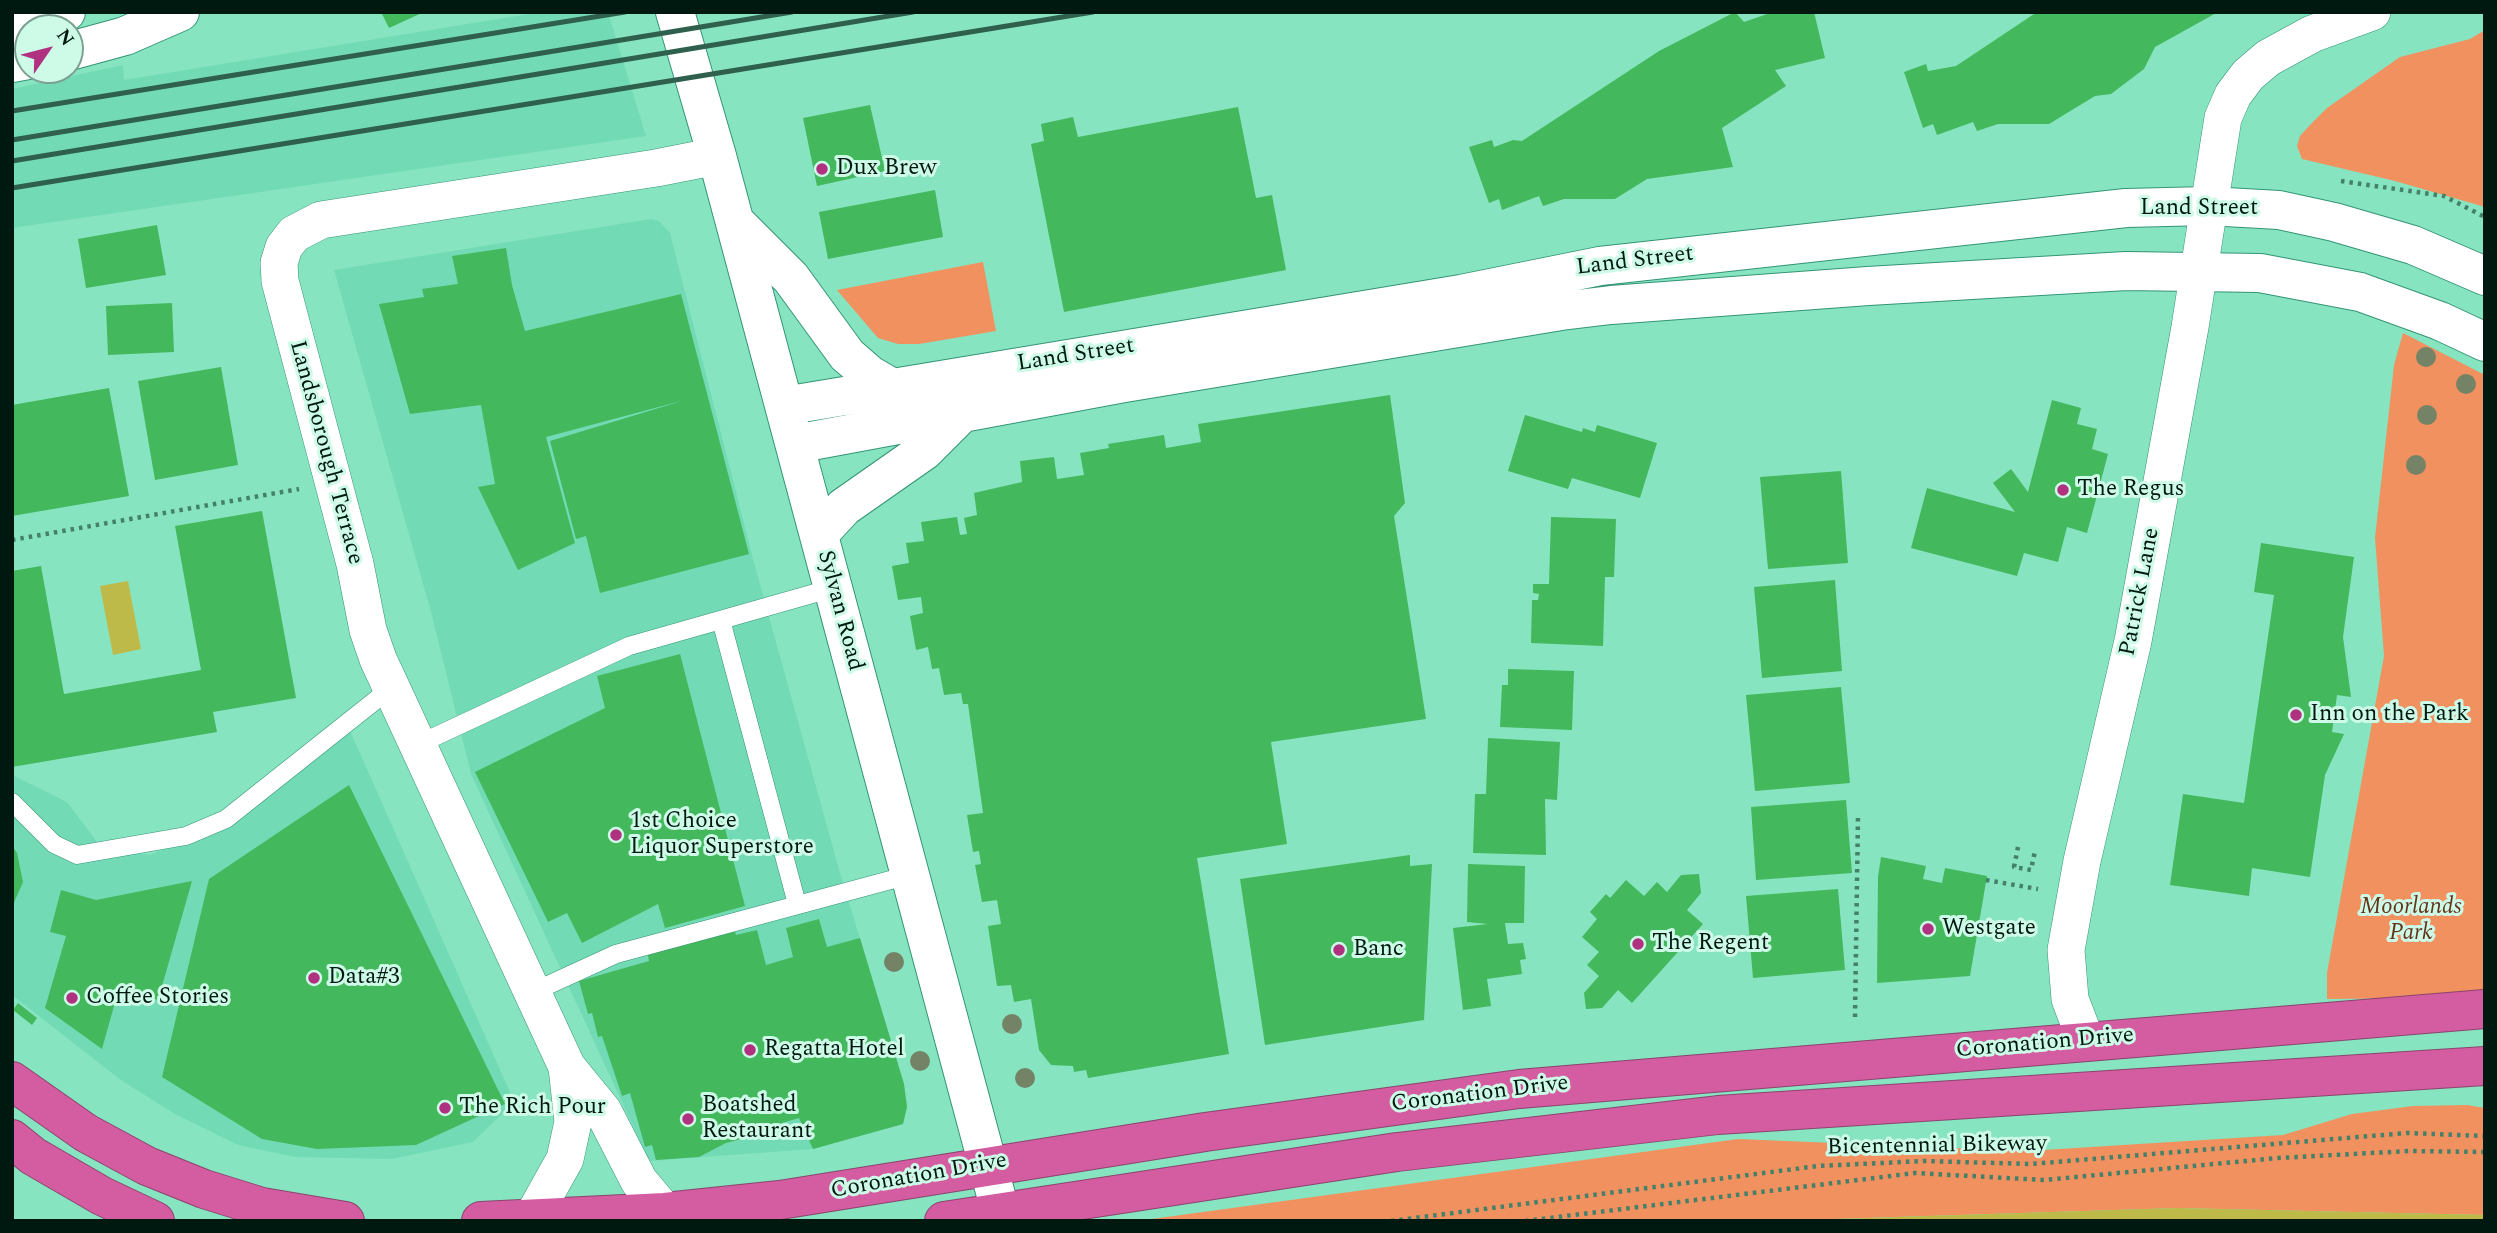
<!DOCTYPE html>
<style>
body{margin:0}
#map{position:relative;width:2497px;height:1233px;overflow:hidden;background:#87e4c0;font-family:Spectral,serif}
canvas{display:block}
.frame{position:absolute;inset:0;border:14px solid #001910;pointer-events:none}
.north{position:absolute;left:14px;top:14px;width:70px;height:70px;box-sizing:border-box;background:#cefae8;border:2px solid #7ca092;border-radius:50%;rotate:55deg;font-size:19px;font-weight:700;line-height:28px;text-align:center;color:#001910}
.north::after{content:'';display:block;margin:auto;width:24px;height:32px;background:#b0317f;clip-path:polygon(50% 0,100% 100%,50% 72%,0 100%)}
</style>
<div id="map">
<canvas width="2497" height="1233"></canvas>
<div class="frame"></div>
<div class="north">N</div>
</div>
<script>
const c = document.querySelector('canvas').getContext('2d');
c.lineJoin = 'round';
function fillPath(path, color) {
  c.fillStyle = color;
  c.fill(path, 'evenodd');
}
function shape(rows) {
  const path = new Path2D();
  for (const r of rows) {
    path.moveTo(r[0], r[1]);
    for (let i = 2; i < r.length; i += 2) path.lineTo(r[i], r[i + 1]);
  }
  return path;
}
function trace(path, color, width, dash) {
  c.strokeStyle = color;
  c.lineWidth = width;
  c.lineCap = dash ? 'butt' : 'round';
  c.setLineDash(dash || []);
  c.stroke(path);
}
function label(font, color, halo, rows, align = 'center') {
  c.font = font + ' Spectral,serif';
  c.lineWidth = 6;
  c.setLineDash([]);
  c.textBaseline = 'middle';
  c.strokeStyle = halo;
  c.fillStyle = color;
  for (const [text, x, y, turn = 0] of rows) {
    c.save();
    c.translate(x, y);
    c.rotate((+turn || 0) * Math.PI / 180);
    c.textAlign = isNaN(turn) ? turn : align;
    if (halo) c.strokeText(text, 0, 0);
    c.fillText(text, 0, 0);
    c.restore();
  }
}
const built = shape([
 [541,12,608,12,646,136,12,228,12,89,123,65,124,80],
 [651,219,659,221,670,233,753,559,840,873,904,1084,907,1107,903,1124,813,1149,649,1161,471,774,431,612,334,270],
 [343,715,510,1092,508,1108,473,1142,392,1159,295,1157,238,1145,175,1114,122,1081,12,995,12,775,67,802,101,847,150,855,198,834]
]);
const green = shape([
 [2485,30,2485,207,2395,181,2302,159,2297,146,2300,136,2310,125,2327,108,2400,57,2470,39],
 [983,262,996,331,919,344,898,344,878,338,837,290],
 [2403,333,2485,375,2485,991,2430,998,2327,999,2327,973,2384,656,2375,538,2394,365],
 [2467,1105,2485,1108,2485,1215,2177,1208,1773,1221,1137,1221,1738,1139,2027,1151,2283,1135,2352,1114,2413,1106]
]);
const water = shape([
 [128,581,141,649,113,655,100,586],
 [2177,1208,2485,1215,2485,1221,1773,1221]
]);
const building = shape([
 [381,12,424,12,389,28],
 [1735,12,1744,22,1773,12,1814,12,1825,58,1775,70,1786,86,1722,128,1733,167,1647,179,1615,199,1564,199,1543,206,1539,196,1502,210,1499,199,1489,203,1469,147,1492,140,1494,147,1513,140,1522,141,1659,51],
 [2037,12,2218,12,2155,47,2144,69,2111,94,2095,96,2049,124,1998,124,1977,131,1973,122,1937,135,1933,124,1923,128,1904,72,1926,64,1928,71,1956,66],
 [870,105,885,171,817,186,803,118],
 [1238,107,1256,198,1272,195,1286,270,1064,312,1031,144,1044,141,1041,124,1073,117,1078,137],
 [935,190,943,237,828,259,819,212],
 [157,225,166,275,86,288,78,239],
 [506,248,512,285,525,331,681,294,749,554,600,593,586,536,576,539,550,441,685,400,546,437,575,543,518,570,478,487,495,484,481,405,410,414,379,304,424,297,422,289,458,284,452,256],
 [172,303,174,352,108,355,106,306],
 [221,367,238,465,155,480,138,381],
 [109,388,129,496,12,516,12,405],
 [1390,395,1405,503,1394,516,1426,719,1271,742,1287,844,1197,858,1229,1054,1088,1078,1086,1070,1074,1072,1073,1066,1051,1065,1039,1050,1031,999,1014,1002,1011,985,997,986,988,926,1001,924,997,900,982,902,975,865,981,864,979,851,973,852,967,815,983,813,968,704,963,704,961,693,944,695,939,668,932,669,928,647,916,650,910,616,923,613,921,597,898,600,892,566,909,563,906,543,924,541,921,522,957,517,960,535,967,534,964,518,977,515,974,493,1022,482,1020,461,1054,457,1057,479,1084,475,1080,453,1109,448,1108,444,1164,435,1166,448,1201,442,1198,424],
 [2052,400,2081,408,2077,424,2097,429,2092,449,2108,454,2087,533,2067,527,2058,562,2024,553,2017,576,1911,548,1927,488,2015,512,1993,483,2011,469,2028,492],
 [1525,415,1582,432,1583,428,1595,432,1597,425,1657,443,1640,498,1572,478,1568,489,1508,471],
 [1841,471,1848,563,1768,569,1760,477],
 [262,511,296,698,213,712,217,732,12,767,12,571,41,566,64,694,201,670,175,526],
 [1551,517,1616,519,1614,577,1605,577,1603,646,1531,643,1532,600,1538,600,1539,594,1533,593,1533,584,1549,584],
 [2261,543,2354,557,2343,637,2351,697,2337,695,2332,732,2344,734,2325,775,2310,877,2252,868,2249,896,2170,885,2183,794,2244,803,2274,595,2254,592],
 [1835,580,1842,671,1762,678,1754,587],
 [680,654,745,906,665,928,658,904,582,943,567,913,548,922,475,772,605,708,597,676],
 [1508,669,1574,671,1572,730,1500,727,1502,685,1508,685],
 [1841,687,1850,783,1755,791,1746,695],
 [1488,738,1560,742,1557,800,1545,799,1546,855,1473,853,1475,794,1486,794],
 [349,785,505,1104,416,1145,317,1149,262,1139,162,1077,209,879],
 [1846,800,1852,873,1756,880,1751,807],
 [12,846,17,853,23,882,12,907],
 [1410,855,1410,866,1432,864,1424,1020,1265,1045,1240,879],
 [1881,857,1926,866,1923,879,1942,883,1945,868,1987,876,1970,976,1877,983,1878,877],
 [1468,864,1525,866,1524,923,1505,923,1508,944,1523,943,1526,959,1520,960,1522,974,1487,979,1491,1006,1463,1010,1453,928,1488,924,1467,922],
 [1699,874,1701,893,1687,910,1703,924,1632,1003,1618,990,1602,1008,1586,1009,1584,993,1599,976,1587,965,1599,952,1582,937,1597,919,1590,912,1606,894,1610,898,1626,880,1644,896,1657,882,1667,892,1681,875],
 [192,881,158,1000,119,988,102,1049,45,1008,66,936,50,932,61,890,96,900],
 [1838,889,1845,970,1753,978,1746,896],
 [819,919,827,947,860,938,904,1084,907,1107,903,1124,813,1149,799,1118,751,1132,752,1136,726,1143,699,1157,656,1160,652,1145,645,1147,630,1093,622,1096,602,1036,598,1037,592,1013,588,1014,579,981,649,961,647,951,734,927,736,935,757,930,766,965,793,957,786,928],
 [18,1003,37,1018,32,1025,13,1010]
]);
const path = shape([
 [2341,181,2444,196,2485,217],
 [12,540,299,489],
 [2018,847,2014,867,2031,870,2035,851],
 [1986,880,2038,889],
 [1855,1017,1858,816],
 [1391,1221,1818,1166,1924,1161,2031,1164,2407,1133,2485,1136],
 [1525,1221,1915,1173,2044,1180,2278,1158,2409,1151,2485,1152]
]);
const lane = shape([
 [721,620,797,904],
 [417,745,629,646,833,588],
 [12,802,54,844,77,855,186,836,226,819,391,688],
 [533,992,616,954,909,875]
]);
const street = shape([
 [2086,1041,2070,999,2066,950,2082,861,2133,641,2190,327,2223,118,2233,95,2248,75,2268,58,2312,34,2372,12],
 [665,1212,639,1181,603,1111,567,1067,378,659,368,630,355,564,280,281,279,263,284,247,294,234,321,220,656,168,717,156],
 [532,1218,565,1159,573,1122,567,1067]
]);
const secondary = shape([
 [675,12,717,156,1000,1210],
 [12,30,66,12],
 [70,51,125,36,180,12],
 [12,63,28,60],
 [736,223,791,278,847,355,870,375,889,386],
 [784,406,1461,294,1600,266,2126,208,2208,206,2279,210,2334,222,2413,245,2485,276],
 [795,444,1124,383,1561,311,1611,305,1868,286,2126,271,2260,273,2360,292,2440,321,2485,342],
 [819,534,844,507,924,451,964,411]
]);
const highway = shape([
 [12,1081,86,1133,147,1166,204,1189,262,1207,345,1221],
 [12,1139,33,1156,102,1196,155,1221],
 [481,1221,665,1212,780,1200,1205,1132,1519,1089,2485,1009],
 [944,1221,1397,1152,1718,1115,2485,1066]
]);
const rail = shape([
 [12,111,625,12],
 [12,140,792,12],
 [12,161,913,12],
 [12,188,1093,12]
]);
const trees = [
 [2426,357],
 [2466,384],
 [2427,415],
 [2416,465],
 [894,962],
 [1012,1024],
 [920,1061],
 [1025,1078]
];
const markers = [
 [822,169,7,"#b0317f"],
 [2063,490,7,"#b0317f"],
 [2296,715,7,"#b0317f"],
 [616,835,7,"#b0317f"],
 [1928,929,7,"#b0317f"],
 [1638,944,7,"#b0317f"],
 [1339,950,7,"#b0317f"],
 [314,978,7,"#b0317f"],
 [72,998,7,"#b0317f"],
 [750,1050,7,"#b0317f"],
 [445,1108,7,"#b0317f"],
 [688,1119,7,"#b0317f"]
];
const poiNames = [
 ["Dux Brew",836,169],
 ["The Regus",2077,490],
 ["Inn on the Park",2310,715],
 ["1st Choice",630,822],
 ["Liquor Superstore",630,848],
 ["Westgate",1942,929],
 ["The Regent",1652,944],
 ["Banc",1353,950],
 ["Data#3",328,978],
 ["Coffee Stories",86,998],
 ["Regatta Hotel",764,1050],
 ["Boatshed",702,1106],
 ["Restaurant",702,1132],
 ["The Rich Pour",459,1108]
];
const streetNames = [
 ["Land Street",2199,209],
 ["Land Street",1635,262,-7],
 ["Land Street",1076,356,-9],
 ["Landsborough Terrace",325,453,75],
 ["Patrick Lane",2141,592,-79],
 ["Sylvan Road",839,611,75],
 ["Coronation Drive",2045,1044,-5],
 ["Coronation Drive",1480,1095,-7],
 ["Bicentennial Bikeway",1937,1147,-1],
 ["Coronation Drive",919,1177,-10]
];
const parkNames = [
 ["Moorlands",2411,908],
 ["Park",2411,934]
];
fillPath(built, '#72dbb5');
fillPath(green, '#f1915f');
fillPath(water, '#beba49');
fillPath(building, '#43b85c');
trace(lane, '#349575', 19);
trace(street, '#349575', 38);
trace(secondary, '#349575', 40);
trace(highway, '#8a456e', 40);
trace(path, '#45816a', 4.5, [3.5, 5]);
trace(lane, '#fff', 18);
trace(street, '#fff', 37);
trace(secondary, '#fff', 38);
trace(highway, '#d45ca0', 38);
trace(rail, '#2f604d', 5);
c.fillStyle = '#748365';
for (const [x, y] of trees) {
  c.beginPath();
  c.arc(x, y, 10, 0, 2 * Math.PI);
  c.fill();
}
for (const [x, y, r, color] of markers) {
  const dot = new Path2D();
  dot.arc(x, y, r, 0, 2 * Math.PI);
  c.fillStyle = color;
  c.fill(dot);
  trace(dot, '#cefae8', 2.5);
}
label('23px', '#001910', '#cefae8', poiNames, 'left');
label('23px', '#001910', '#cefae8', streetNames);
label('italic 23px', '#64341a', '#cefae8', parkNames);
</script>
